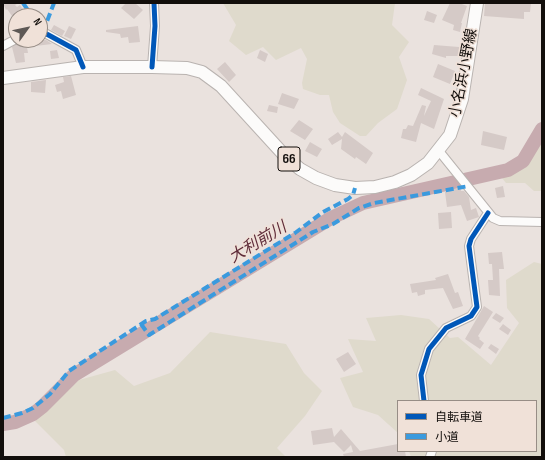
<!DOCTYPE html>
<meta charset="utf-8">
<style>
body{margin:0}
#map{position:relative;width:545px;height:460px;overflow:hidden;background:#eae2de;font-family:"Sofia Sans Condensed","Noto Sans JP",sans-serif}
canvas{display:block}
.frame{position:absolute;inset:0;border:4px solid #120e0b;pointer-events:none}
.legend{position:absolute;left:397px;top:400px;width:140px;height:52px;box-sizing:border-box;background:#f0e1d8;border:1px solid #978d86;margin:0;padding:5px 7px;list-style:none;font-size:12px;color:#120e0b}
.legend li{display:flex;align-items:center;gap:8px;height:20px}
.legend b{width:20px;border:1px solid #978d86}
.north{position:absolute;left:8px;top:8px;width:40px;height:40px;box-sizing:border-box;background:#f0e1d8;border:1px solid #978d86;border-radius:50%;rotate:57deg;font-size:11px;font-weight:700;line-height:16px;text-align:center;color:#120e0b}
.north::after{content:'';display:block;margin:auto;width:14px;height:18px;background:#5e5855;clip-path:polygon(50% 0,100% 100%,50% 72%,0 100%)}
</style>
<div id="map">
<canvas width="545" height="460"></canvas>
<div class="frame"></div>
<ul class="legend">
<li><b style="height:5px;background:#0057b8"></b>自転車道</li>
<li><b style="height:5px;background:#3a9ade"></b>小道</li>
</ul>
<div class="north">N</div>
</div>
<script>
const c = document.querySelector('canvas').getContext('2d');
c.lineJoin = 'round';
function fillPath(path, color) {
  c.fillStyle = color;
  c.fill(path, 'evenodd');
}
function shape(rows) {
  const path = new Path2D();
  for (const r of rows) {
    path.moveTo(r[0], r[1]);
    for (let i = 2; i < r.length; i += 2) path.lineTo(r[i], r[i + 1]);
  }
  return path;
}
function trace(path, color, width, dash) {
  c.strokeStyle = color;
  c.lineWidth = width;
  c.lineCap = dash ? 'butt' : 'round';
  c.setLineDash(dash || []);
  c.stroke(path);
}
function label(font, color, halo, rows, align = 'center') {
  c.font = font + ' "Sofia Sans Condensed","Noto Sans JP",sans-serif';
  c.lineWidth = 3;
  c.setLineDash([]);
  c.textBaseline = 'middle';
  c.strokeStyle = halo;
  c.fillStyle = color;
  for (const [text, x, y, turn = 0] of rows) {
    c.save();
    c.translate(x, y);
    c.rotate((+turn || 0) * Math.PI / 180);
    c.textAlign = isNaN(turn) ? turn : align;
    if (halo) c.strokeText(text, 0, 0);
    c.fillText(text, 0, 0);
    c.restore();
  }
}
const green = shape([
 [223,3,395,3,392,25,409,42,399,57,407,80,397,109,378,123,366,136,360,136,340,123,333,112,329,95,320,95,303,89,302,83,307,59,301,48,276,60,263,47,246,55,229,41,236,25],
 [542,138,542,191,534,191,525,183,506,183,502,178,517,168,538,145],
 [534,262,542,264,542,457,411,457,409,451,536,451,536,401,398,401,398,433,378,415,353,407,340,378,363,372,348,339,376,341,366,318,401,315,429,319,450,338,458,337,491,365,519,323,507,308,506,280],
 [210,332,286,344,304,373,322,391,305,416,277,448,286,457,66,457,64,450,35,421,79,380,115,370,134,386,170,373]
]);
const river = shape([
 [3,424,15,422,33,414,42,407,74,375,331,218,363,203,508,170,523,161,542,129]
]);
const building = shape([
 [3,3,19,3,15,5,17,7,20,5,27,16,12,16,7,9,6,10],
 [126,3,135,3,143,10,134,19,121,8],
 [450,3,459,3,467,6,461,23,462,23,460,32,453,30,454,25,442,20],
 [485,3,531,3,530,12,524,12,524,19,484,16],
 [427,11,437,15,434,23,424,20],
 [54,25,65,31,62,36,51,30],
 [69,26,76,29,71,39,64,36],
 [138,26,140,42,129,43,128,37,121,38,120,34,106,32,106,30],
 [21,40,46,40,52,44,27,47,28,53,24,53,25,62,16,63,12,47],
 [434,45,459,47,459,56,446,56,446,58,432,54],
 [57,50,59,58,51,59,50,51],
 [260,50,268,54,265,62,257,58],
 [225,62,236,75,229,82,217,69],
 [438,64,455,71,450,84,433,77],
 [71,76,76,95,63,99,61,91,57,92,55,85,64,82,63,77],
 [46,80,45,93,31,92,31,82],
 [421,88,444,99,434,129,421,123,416,142,401,138,403,129,406,129,408,125,413,126,422,105,426,106,424,116,431,101,418,95],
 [282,93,299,99,294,109,278,104],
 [269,105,278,107,277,113,267,111],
 [299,120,313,129,305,140,290,131],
 [483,131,507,137,504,150,481,145],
 [338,132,342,137,345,132,373,153,366,164,356,157,355,159,341,149,342,139,332,145,328,139],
 [310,142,322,149,317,157,305,151],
 [503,186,505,197,497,198,495,188],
 [460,187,461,191,464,191,469,197,471,210,476,208,479,217,467,221,461,205,447,207,445,192],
 [451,212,452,228,439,229,438,213],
 [502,252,504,269,499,269,500,296,489,295,488,280,493,280,492,264,489,264,488,253],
 [448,274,455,293,458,292,463,306,453,309,443,288,425,290,425,294,418,296,417,292,412,293,410,284,436,280,435,278],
 [484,306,493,312,478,336,480,338,479,339,484,343,480,349,465,339],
 [496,313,504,318,500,323,492,318],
 [503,324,511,330,508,335,499,329],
 [491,344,499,349,496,354,488,348],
 [348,352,356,364,344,372,336,359],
 [332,428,334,437,341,429,360,451,398,444,398,451,405,451,406,457,344,457,343,454,353,452,351,445,344,452,334,442,313,445,311,431]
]);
const street = shape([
 [40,33,43,32,76,50,83,67],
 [3,46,16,39],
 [152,67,155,26,154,3],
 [439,151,493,218,500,221,542,222],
 [424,401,421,375,429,349,446,328,471,316,477,307,469,246,471,239,488,213],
 [430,457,432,451]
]);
const primary = shape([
 [3,78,83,67,152,67,187,68,202,72,221,86,285,156,300,169,316,178,335,185,355,188,375,187,395,182,411,175,428,163,450,135,462,99,477,3]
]);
const quiet = shape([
 [23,3,32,16],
 [43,32,54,3],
 [141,324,149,335,313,232,333,224,359,208,374,203,469,186],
 [3,418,22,413,33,408,50,394,69,371,146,321,155,319,295,233,323,212,348,199,353,195,355,188]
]);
const cycleway = shape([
 [40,33,43,32,76,50,83,67],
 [152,67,155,26,154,3],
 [424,401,421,375,429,349,446,328,471,316,477,307,469,246,471,239,488,213]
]);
const shields = [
 [289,159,22]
];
const shieldNames = [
 ["66",289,159]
];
const streetNames = [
 ["小名浜小野線",464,73,-79]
];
const waterNames = [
 ["大利前川",258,243,-31]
];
fillPath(green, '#dfdacc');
trace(river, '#c7abaf', 14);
fillPath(building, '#d5cac7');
trace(street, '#b9b3b0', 10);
trace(primary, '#b9b3b0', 14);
trace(street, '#fcfbfa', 8);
trace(primary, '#fcfbfa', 12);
trace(quiet, '#3a9ade', 4, [8, 4]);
trace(cycleway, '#0057b8', 5);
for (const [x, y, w] of shields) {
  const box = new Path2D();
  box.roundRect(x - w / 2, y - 12, w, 24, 3);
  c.fillStyle = '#f0e1d8';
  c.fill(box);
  trace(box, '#120e0b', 1);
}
label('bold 14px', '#120e0b', null, shieldNames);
label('15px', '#120e0b', '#f0e1d8', streetNames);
label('italic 16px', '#5f2c39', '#f0e1d8', waterNames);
</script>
